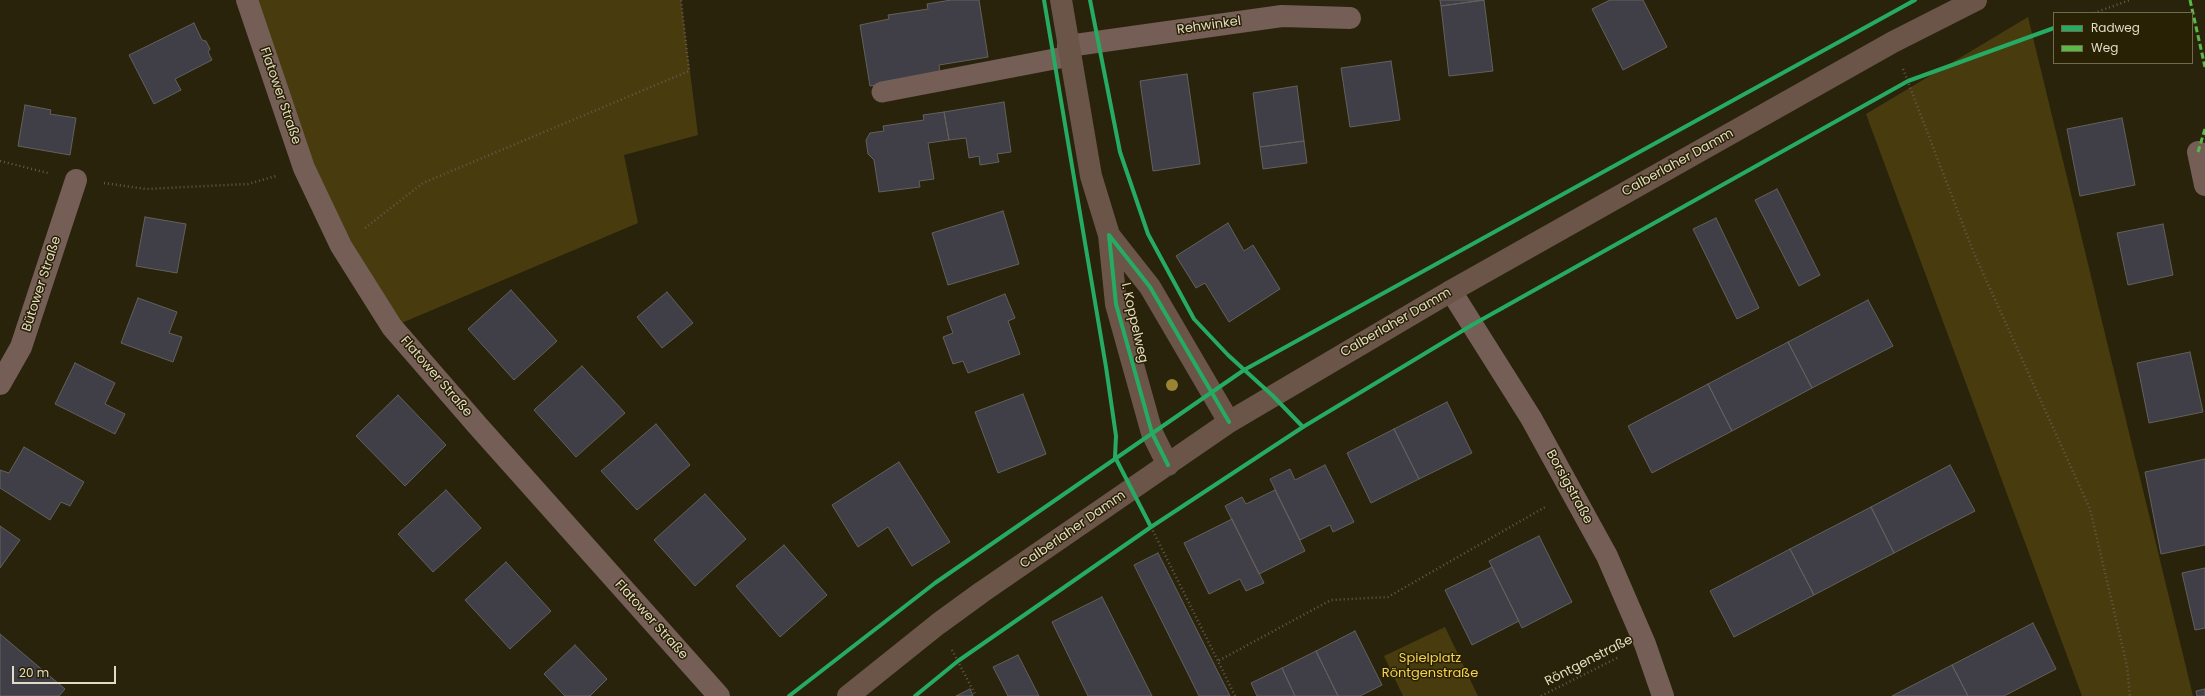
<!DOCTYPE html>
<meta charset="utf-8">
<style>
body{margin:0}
#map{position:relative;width:2205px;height:696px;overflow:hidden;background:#29230c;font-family:Poppins,sans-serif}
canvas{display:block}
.legend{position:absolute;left:2053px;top:12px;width:140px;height:52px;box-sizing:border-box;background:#292103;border:1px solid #736b51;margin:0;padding:5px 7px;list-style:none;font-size:12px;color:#e2dbc6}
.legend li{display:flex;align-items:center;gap:8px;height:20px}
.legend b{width:20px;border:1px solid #736b51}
.scale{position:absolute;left:12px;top:666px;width:104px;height:18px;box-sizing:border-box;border:2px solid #e2dbc6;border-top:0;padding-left:5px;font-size:12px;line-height:14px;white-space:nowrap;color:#e2dbc6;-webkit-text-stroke:3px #292103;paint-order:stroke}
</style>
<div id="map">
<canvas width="2205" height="696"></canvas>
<ul class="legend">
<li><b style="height:5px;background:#26ab63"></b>Radweg</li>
<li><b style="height:5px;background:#58b947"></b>Weg</li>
</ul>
<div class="scale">20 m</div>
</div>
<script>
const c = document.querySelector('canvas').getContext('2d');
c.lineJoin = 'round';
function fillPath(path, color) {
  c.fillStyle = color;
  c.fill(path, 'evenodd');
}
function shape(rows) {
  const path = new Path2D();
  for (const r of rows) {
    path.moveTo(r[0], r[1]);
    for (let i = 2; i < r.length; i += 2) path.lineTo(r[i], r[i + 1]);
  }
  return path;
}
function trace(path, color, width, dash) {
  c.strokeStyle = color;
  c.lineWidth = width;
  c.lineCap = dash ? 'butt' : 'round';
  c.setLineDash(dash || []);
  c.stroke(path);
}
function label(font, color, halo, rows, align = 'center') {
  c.font = font + ' Poppins,sans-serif';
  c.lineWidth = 3;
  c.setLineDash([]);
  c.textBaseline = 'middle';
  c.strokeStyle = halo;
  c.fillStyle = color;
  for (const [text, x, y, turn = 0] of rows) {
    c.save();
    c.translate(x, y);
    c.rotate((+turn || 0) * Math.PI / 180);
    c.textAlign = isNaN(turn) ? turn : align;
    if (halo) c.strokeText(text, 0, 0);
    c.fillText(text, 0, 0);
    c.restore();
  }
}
const green = shape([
 [247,0,681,0,698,135,624,155,638,223,392,327,341,246],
 [2028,17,2193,696,2082,696,1866,114],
 [1445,627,1478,696,1403,696,1384,656]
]);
const building = shape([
 [951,0,979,0,988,57,939,65,940,74,870,86,860,25,889,19,888,15,928,9,927,4,951,0],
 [1440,0,1484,0,1441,6,1440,0],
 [1484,0,1493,71,1449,76,1441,6,1484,0],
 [1610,0,1643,0,1667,47,1623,70,1592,9,1610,0],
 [194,23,202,40,206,41,210,49,208,52,212,60,175,79,181,90,154,104,129,55,194,23],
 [1391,61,1400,120,1350,127,1341,68,1391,61],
 [1187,74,1200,164,1153,171,1140,81,1187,74],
 [1297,86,1304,141,1260,147,1253,93,1297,86],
 [1004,102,1011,152,997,154,999,162,980,165,979,156,969,158,966,138,949,140,944,112,1004,102],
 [25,105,51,110,50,114,76,118,70,155,18,146,25,105],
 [944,112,949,140,928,143,934,179,919,181,920,187,879,192,874,160,868,154,866,140,870,133,884,131,883,126,924,120,923,115,944,112],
 [2122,118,2135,185,2080,196,2067,129,2122,118],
 [1304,141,1307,163,1263,169,1260,147,1304,141],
 [1777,189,1820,275,1799,286,1755,200,1777,189],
 [1003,211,1019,264,948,285,932,233,1003,211],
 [145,217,186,224,177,273,136,266,145,217],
 [1716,218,1759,308,1737,319,1693,229,1716,218],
 [1228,223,1244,251,1253,245,1280,289,1229,322,1205,283,1196,288,1176,256,1228,223],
 [2163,224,2173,275,2128,285,2117,233,2163,224],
 [511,290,557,341,514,380,468,329,511,290],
 [667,292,693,323,662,348,637,317,667,292],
 [1005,294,1015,318,1008,321,1020,354,968,373,963,361,953,364,943,337,953,333,947,317,1005,294],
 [138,298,177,312,169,333,182,337,173,362,121,343,138,298],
 [1868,300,1893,346,1812,388,1788,342,1868,300],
 [1788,342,1812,388,1732,431,1708,384,1788,342],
 [2190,352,2203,412,2149,423,2137,363,2190,352],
 [75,363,115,383,105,404,125,414,115,434,55,404,75,363],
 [582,366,625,413,576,457,534,410,582,366],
 [1708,384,1732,431,1652,473,1628,426,1708,384],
 [1023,394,1046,454,998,473,975,412,1023,394],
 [398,395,446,445,405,486,356,436,398,395],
 [1447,402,1472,453,1419,479,1394,429,1447,402],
 [656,424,690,465,637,510,601,471,656,424],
 [1394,429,1419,479,1371,503,1347,453,1394,429],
 [24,447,84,482,70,506,61,502,50,520,0,488,0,470,9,473,24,447],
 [2205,459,2205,545,2161,554,2145,472,2205,459],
 [899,462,950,542,912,566,888,527,858,547,832,505,899,462],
 [1325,465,1354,522,1333,532,1330,525,1300,540,1270,479,1290,469,1295,480,1325,465],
 [1950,465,1975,511,1894,553,1871,507,1950,465],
 [446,490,481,528,433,572,398,534,446,490],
 [1275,490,1305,551,1259,574,1225,506,1242,497,1246,504,1275,490],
 [705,494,746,539,695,586,654,540,705,494],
 [1871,507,1894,553,1814,595,1790,549,1871,507],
 [1232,519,1264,583,1246,591,1240,579,1209,594,1184,543,1232,519],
 [0,526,20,540,0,568,0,526],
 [1539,536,1572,602,1522,628,1489,561,1539,536],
 [784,545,827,595,780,637,736,586,784,545],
 [1790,549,1814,595,1734,637,1710,591,1790,549],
 [1158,553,1230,696,1199,696,1134,565,1158,553],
 [506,562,551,611,510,649,465,600,506,562],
 [1492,567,1519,621,1472,645,1445,590,1492,567],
 [2205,568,2205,628,2195,630,2182,573,2205,568],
 [1102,597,1152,696,1088,696,1052,622,1102,597],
 [2033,623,2056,669,2004,696,1968,696,1952,665,2033,623],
 [1355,631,1382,685,1360,696,1338,696,1316,651,1355,631],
 [0,634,65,689,59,696,0,696,0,634],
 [575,645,607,679,590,696,565,696,544,674,575,645],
 [1316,651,1338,696,1295,696,1282,668,1316,651],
 [1018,655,1039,696,1008,696,993,667,1018,655],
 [1952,665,1968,696,1892,696,1952,665],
 [1282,668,1295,696,1257,696,1251,683,1282,668],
 [970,689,973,696,956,696,970,689],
 [2205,689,2205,696,2197,696,2196,691,2205,689]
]);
const path = shape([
 [2094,13,2130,0],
 [1903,69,1973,251,2090,509,2127,666,2130,696],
 [0,161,48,173],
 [104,183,146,189,248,184,276,176],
 [365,228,423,183,689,71,681,0],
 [1499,311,1908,81,2054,28],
 [1151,527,1218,661],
 [952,650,976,696],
 [1235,696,1218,661,1331,600,1388,597,1547,506],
 [1541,696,1619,657]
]);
const lane = shape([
 [882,92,1070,56]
]);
const street = shape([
 [247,0,304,168,341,246,392,327,478,426,719,696],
 [1068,46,1282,16,1350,18],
 [2198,152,2205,185],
 [1451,291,1531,418,1607,556,1645,644,1663,696],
 [0,384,21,347,76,180]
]);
const secondary = shape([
 [1061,0,1091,176,1109,235,1116,304,1152,433,1168,465],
 [1109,235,1150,287,1229,422],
 [848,696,938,624,982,592,1229,422,1451,291,1893,42,1976,0]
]);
const quiet = shape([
 [2190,0,2205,67],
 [2198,152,2205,129]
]);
const cycleway = shape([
 [1044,0,1106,367,1116,436,1115,457,1151,527],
 [1090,0,1120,152,1148,234,1194,319,1228,355,1273,396,1303,427],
 [1109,235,1116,304,1152,433,1168,465],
 [1109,235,1150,287,1229,422],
 [789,696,935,583,1244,370,1915,0],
 [915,696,958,661,1151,527,1303,427,1472,325,1908,81,2054,28]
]);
const trees = [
 [1172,385]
];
const streetNames = [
 ["Rehwinkel",1209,26,-8],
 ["Flatower Straße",280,96,71],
 ["Calberlaher Damm",1678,163,-29],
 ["Bütower Straße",42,284,-72],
 ["I. Koppelweg",1134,323,77],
 ["Calberlaher Damm",1396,323,-30],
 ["Flatower Straße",436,377,49],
 ["Borsigstraße",1569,487,61],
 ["Calberlaher Damm",1073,530,-35],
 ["Flatower Straße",651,620,48],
 ["Röntgenstraße",1589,661,-27]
];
const parkNames = [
 ["Spielplatz",1430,659],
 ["Röntgenstraße",1430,674]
];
fillPath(green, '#483c0f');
fillPath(building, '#403e46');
trace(building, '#62615e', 1);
trace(path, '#65594d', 2.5, [1, 3]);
trace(lane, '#745e56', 21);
trace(street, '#745e56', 22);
trace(secondary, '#6a5548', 22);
trace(quiet, '#58b947', 3, [6, 3]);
trace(cycleway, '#26ab63', 4);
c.fillStyle = '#9a8333';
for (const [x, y] of trees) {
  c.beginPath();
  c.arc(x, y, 6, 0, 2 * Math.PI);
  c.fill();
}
label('13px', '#e2dbc6', '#292103', streetNames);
label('13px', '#f6d253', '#292103', parkNames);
</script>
